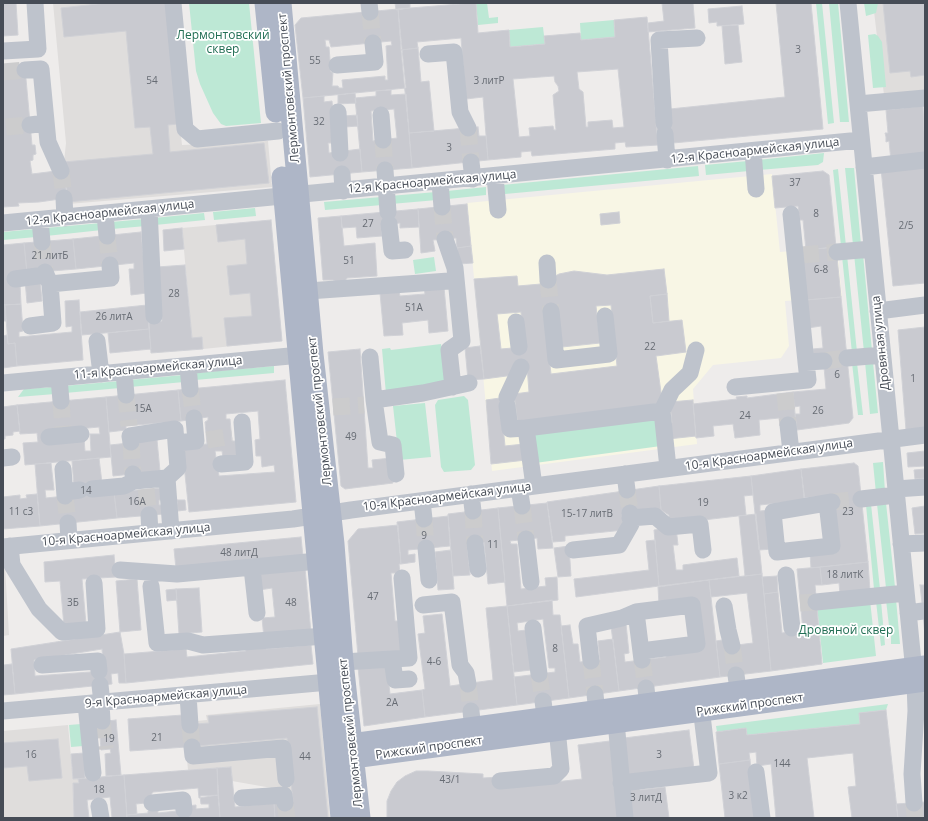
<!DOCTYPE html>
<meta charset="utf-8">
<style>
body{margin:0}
#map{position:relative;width:928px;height:821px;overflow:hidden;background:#eeeceb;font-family:"Open Sans",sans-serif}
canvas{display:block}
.frame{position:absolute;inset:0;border:4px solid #464c56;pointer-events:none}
</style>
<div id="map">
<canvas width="928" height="821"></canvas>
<div class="frame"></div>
</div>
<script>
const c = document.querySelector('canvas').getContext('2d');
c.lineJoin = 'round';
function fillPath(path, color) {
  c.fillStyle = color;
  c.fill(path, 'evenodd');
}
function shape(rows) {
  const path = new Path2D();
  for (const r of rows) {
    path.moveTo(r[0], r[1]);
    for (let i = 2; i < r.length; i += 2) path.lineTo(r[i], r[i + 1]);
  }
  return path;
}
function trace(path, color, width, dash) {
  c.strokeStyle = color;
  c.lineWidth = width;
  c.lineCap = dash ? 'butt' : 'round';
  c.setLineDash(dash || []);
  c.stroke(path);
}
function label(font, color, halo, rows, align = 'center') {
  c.font = font + ' "Open Sans",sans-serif';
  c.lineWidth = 3.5;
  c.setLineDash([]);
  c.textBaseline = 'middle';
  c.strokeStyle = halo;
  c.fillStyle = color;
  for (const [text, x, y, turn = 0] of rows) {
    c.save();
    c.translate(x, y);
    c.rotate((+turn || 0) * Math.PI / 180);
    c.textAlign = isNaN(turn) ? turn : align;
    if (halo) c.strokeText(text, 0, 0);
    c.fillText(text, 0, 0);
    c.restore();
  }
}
const commercial = shape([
 [772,174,780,252,837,247,842,297,785,301,789,346,781,358,713,365,693,389,697,444,492,471,467,203]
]);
const education = shape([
 [53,3,167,3,182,145,268,141,272,187,68,204,64,162,66,143],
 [873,3,925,3,925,91,884,95],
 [271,220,282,341,203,349,202,338,192,338,182,228],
 [3,566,5,566,9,635,3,636],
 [320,704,330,818,275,818,272,788,232,781,231,767,188,770,184,725,186,722,207,720,206,715],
 [68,725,73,779,78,779,79,783,73,784,74,818,3,818,3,731]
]);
const green = shape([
 [189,3,249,3,261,123,226,126,221,124,213,113,200,84,196,71],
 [476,3,487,3,489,18,498,17,498,23,478,25],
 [816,3,822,3,834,123,828,124],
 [829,3,838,3,849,122,840,122],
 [864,3,878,3,876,13,866,16],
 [614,20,615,37,581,40,580,23],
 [543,27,545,44,510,47,509,30],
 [875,34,878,36,882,42,886,87,873,88,868,35],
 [824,153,823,162,818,165,759,170,758,160],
 [748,161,749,171,706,175,705,165],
 [698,166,699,176,505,194,502,185],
 [845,168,854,168,861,245,853,245],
 [838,169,846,246,841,246,833,170],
 [486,187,486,195,448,199,447,191],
 [436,192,437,200,391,204,390,196],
 [381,197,382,205,325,210,324,202],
 [255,208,256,216,214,220,213,212],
 [204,213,205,220,155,225,154,218],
 [145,219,146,226,112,229,111,222],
 [101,223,102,230,46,236,46,228],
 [35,229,36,237,3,240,3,232],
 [854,254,863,254,872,351,864,352],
 [847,255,857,352,852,353,842,256],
 [434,257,436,271,415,274,413,260],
 [441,344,445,376,444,381,386,394,382,349,390,348,391,350],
 [865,362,873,362,878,413,870,414],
 [852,363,857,363,863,415,858,415],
 [274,366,274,373,195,380,195,373],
 [183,375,184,382,130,387,129,380],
 [120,381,120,388,65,393,64,386],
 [54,387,55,394,18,397,24,389],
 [464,396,468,400,475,465,471,470,444,472,441,467,435,405,438,400],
 [425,403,431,457,399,460,393,406],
 [657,415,661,446,535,463,531,431],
 [883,462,885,492,876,493,873,463],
 [886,503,895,587,886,588,877,504],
 [871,504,880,589,874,589,866,505],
 [896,599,900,644,891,644,891,626,889,626,886,600],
 [870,600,876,656,823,663,817,606],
 [876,601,881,601,885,645,881,646],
 [888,704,886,710,859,713,860,724,747,735,746,728,717,732,716,726],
 [81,724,83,746,71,747,69,725]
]);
const building = shape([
 [3,3,16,3,18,35,3,36,3,3],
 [107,3,166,3,178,124,168,125,170,152,264,143,269,183,68,202,64,162,153,154,150,127,135,128,126,31,64,37,61,8,107,3],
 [395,3,410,3,410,8,396,10,395,3],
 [472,3,476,3,478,33,509,30,510,47,545,44,544,36,580,33,581,40,615,37,614,20,647,17,658,145,626,147,625,142,615,143,615,149,532,156,531,151,521,152,521,157,488,160,483,97,466,99,461,38,417,42,418,48,401,50,398,9,472,3],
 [618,69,624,127,613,128,612,120,588,122,588,127,586,127,583,92,579,89,577,72,618,69],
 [554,76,555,82,558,86,559,91,553,95,556,130,554,130,553,126,529,128,530,136,519,137,513,79,554,76],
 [662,3,693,3,695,28,648,32,648,23,664,21,662,3],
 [776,3,811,3,823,129,673,143,657,135,656,123,670,109,785,97,776,3],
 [883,3,925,3,925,75,911,77,910,71,890,73,883,3],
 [742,6,744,24,717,26,717,22,709,23,708,9,742,6],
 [398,9,406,88,303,98,295,25,301,18,398,9],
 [325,40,329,40,331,47,391,41,392,45,386,46,388,80,385,80,385,76,342,80,343,88,339,88,338,86,332,86,333,72,331,72,329,47,326,47,325,40],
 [738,25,742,62,725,64,722,26,738,25],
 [418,48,421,82,429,81,434,131,409,133,401,50,418,48],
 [21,65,25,68,32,145,35,145,36,154,33,155,33,160,30,161,32,174,64,170,67,198,39,202,18,203,19,206,3,207,3,67,21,65],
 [391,90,391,95,406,94,412,168,362,172,355,98,376,96,376,91,391,90],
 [394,109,397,138,373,141,371,111,394,109],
 [355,93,356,103,338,104,338,95,355,93],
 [324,96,324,102,332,101,336,143,328,143,329,153,360,149,362,172,310,177,303,98,324,96],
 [923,106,925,157,891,161,889,141,886,142,886,137,885,133,888,133,886,110,923,106],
 [357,115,358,126,345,127,344,116,357,115],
 [478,127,479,136,486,136,488,160,412,168,409,133,478,127],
 [925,165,925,283,893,286,881,169,925,165],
 [823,171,829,175,836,247,806,250,803,220,800,220,798,206,775,208,772,176,823,171],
 [467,204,471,246,457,248,456,238,433,240,435,251,421,253,418,209,467,204],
 [418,209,419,227,400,228,400,223,381,225,382,236,357,238,356,227,342,228,341,216,418,209],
 [619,212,620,223,601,225,600,214,619,212],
 [341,216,344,246,375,243,377,276,347,278,345,281,337,282,333,280,323,280,318,218,341,216],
 [271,220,282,341,227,346,224,318,252,316,250,293,230,295,227,266,247,264,245,239,218,242,216,225,271,220],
 [182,228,184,249,164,251,163,230,182,228],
 [141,232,147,293,131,295,129,269,134,269,134,263,76,269,73,239,141,232],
 [73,239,76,269,27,273,24,243,73,239],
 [24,243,27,273,20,284,21,304,3,305,3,245,24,243],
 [471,246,473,263,459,264,457,248,471,246],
 [836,247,841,297,806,300,802,250,836,247],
 [185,265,192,338,202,337,203,349,151,353,149,323,162,321,157,267,185,265],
 [664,269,667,294,650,296,653,323,682,320,686,352,656,356,663,407,518,426,514,394,529,392,527,366,514,375,484,379,474,279,517,276,518,286,541,284,559,274,574,271,607,275,664,269],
 [611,305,617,366,551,374,544,312,562,347,600,343,596,306,611,305],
 [521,312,524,347,501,349,497,314,521,312],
 [40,279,42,301,27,303,25,280,40,279],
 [444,287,448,331,429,333,428,320,402,323,403,335,384,336,380,293,399,291,400,296,425,294,424,288,444,287],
 [667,294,669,321,653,323,650,296,667,294],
 [841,297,853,418,849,423,797,430,795,414,800,414,800,406,794,407,793,392,826,389,823,356,813,357,813,349,823,348,821,326,808,328,806,300,841,297],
 [79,300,83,360,17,366,15,343,8,344,5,305,21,304,23,331,19,332,19,337,72,332,72,326,66,327,65,301,79,300],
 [3,305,5,305,6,321,3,321,3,305],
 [147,305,149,329,82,335,80,312,147,305],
 [925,327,925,428,906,430,898,330,925,327],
 [149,329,151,349,110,353,108,333,149,329],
 [7,335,8,344,15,343,17,366,3,368,3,336,7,335],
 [480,346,484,379,468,380,465,348,480,346],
 [360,349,368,468,373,468,372,460,391,458,393,483,345,489,341,486,328,352,360,349],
 [285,380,296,502,189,512,182,446,207,444,205,422,208,420,208,417,181,421,178,390,285,380],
 [258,411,260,439,255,440,256,456,261,456,262,467,274,465,275,472,219,476,215,451,222,451,223,458,238,456,237,441,232,441,230,419,226,419,226,414,258,411],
 [178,390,181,421,126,426,126,430,109,432,106,397,178,390],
 [793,392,796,424,780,426,779,418,759,420,760,435,735,438,733,424,713,426,714,436,696,438,693,404,737,399,736,397,747,396,747,398,793,392],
 [514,396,515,406,501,407,505,446,524,444,526,460,491,464,486,400,514,396],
 [106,397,111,457,25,465,23,443,38,442,37,433,20,434,17,405,106,397],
 [99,427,100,434,90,434,91,451,85,451,84,439,45,432,99,427],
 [693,400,696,436,668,439,666,423,672,423,670,402,693,400],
 [17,405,20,431,13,432,13,435,5,436,5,439,3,439,3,407,17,405],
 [157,440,160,471,113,476,110,445,157,440],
 [925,451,925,466,908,467,907,453,925,451],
 [99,458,102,483,114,492,117,518,40,526,35,464,51,463,54,490,45,490,46,498,65,496,74,487,72,461,99,458],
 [854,463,858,466,868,562,811,568,810,554,838,551,832,495,804,498,801,469,854,463],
 [801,469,805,500,760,505,760,511,770,510,773,549,759,550,751,476,801,469],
 [925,469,925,478,915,479,914,470,925,469],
 [751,476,753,495,744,496,746,515,678,523,669,520,669,515,661,510,659,486,751,476],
 [659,486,661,510,622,514,624,530,565,536,565,541,553,542,547,502,659,486],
 [161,488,162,500,159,500,159,505,163,505,164,514,117,518,114,492,161,488],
 [37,494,40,526,3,529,3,497,20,495,20,499,27,498,26,495,37,494],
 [177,500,185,500,186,510,178,511,177,500],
 [547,503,553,548,538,549,537,538,510,541,511,544,517,544,521,589,546,586,545,578,557,577,558,600,507,606,498,508,547,503],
 [925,506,925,533,915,534,912,508,925,506],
 [498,508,505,582,488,584,484,542,467,544,470,575,453,576,448,514,498,508],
 [756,514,762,574,745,576,739,516,756,514],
 [448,516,450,546,408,550,408,555,415,554,415,562,401,564,397,522,448,516],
 [398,525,401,564,399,564,400,573,391,573,395,621,399,621,401,652,358,656,348,541,358,529,398,525],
 [676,527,678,545,673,545,676,570,683,570,683,565,737,558,739,576,659,586,654,530,676,527],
 [301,537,303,557,176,569,174,549,301,537],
 [655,540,659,586,576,597,574,579,649,570,646,541,655,540],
 [569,546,571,576,558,577,554,548,569,546],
 [451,550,454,589,438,590,435,552,451,550],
 [114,555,116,577,82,579,86,624,64,626,60,581,45,582,44,562,114,555],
 [868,562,870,591,840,594,839,583,822,585,820,567,868,562],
 [820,567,822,585,815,585,822,664,771,671,764,594,778,592,782,633,803,630,797,569,820,567],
 [305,568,311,633,264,638,262,618,275,617,272,588,259,590,257,573,305,568],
 [762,574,771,671,720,677,716,641,728,639,729,646,753,643,747,593,711,597,709,580,762,574],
 [777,576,778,592,764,594,762,577,777,576],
 [137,579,141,630,120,632,116,581,137,579],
 [709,580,720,677,619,691,611,626,626,624,629,653,624,654,625,662,666,657,666,652,700,648,695,601,659,605,658,587,709,580],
 [920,585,925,585,925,636,922,603,920,585],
 [199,588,202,632,179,634,176,589,199,588],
 [176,589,177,600,167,601,166,590,176,589],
 [552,600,553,615,560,615,569,698,517,705,514,677,555,672,555,668,549,668,543,619,517,623,518,631,526,630,531,670,514,672,507,606,552,600],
 [507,606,517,705,425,717,422,690,425,689,418,634,425,633,423,616,442,614,450,686,493,680,486,608,507,606],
 [570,625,573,644,578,644,580,662,600,660,598,641,613,639,619,691,569,698,561,626,570,625],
 [120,632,124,654,126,683,119,683,118,673,111,674,112,684,15,694,11,649,120,632],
 [102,649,104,671,35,676,34,660,102,649],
 [266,644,266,649,311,645,313,664,126,683,124,654,186,649,187,657,246,651,245,646,266,644],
 [12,664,15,694,3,695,4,665,12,664],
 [387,666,390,694,422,690,425,717,364,726,358,667,387,666],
 [317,707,328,818,275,818,274,803,293,802,287,738,186,747,184,725,209,723,208,716,317,707],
 [886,710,898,818,852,818,848,787,856,786,853,753,807,758,814,818,776,818,771,764,757,766,756,752,749,753,750,760,719,764,716,732,746,728,747,735,860,724,859,713,886,710],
 [183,715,186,747,130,751,128,719,183,715],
 [116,720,121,775,106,776,105,754,111,753,110,749,101,750,99,722,116,720],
 [689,730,694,769,629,778,624,738,689,730],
 [58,739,62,778,29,781,27,766,3,768,3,743,58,739],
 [610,741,618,818,387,818,387,801,391,791,397,782,405,776,416,771,428,771,483,774,483,778,499,777,500,788,582,779,578,745,610,741],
 [84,753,85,778,73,779,71,754,84,753],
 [750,760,756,818,725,818,719,764,750,760],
 [231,767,235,807,274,803,275,818,220,818,217,768,231,767],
 [217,768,218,795,199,798,198,788,153,792,145,803,136,804,137,814,127,815,124,775,217,768],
 [124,775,127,818,112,818,110,797,87,800,89,818,74,818,73,783,79,783,78,779,124,775],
 [639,786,640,790,665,787,669,818,629,818,625,787,639,786],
 [218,795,220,818,127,818,127,815,148,813,148,811,158,810,158,813,187,810,186,806,196,805,196,809,209,808,209,804,201,804,200,796,218,795],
 [925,802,925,818,898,818,896,804,925,802]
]);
const minorTunnel = shape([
 [370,12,373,43],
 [3,72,25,70],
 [6,127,30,125],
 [468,128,471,162],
 [383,140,385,170],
 [61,171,64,198],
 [442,207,445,239],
 [107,236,110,265],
 [42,242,45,272],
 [802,255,837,252],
 [548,280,551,311],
 [824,361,847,358],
 [190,389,194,418],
 [785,393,788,425],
 [126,395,129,426],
 [61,401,63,430],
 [333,407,364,405],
 [207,440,232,436],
 [131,442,133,474],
 [146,489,149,515],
 [627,490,630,513],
 [65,496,68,523],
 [832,502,861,499],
 [522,506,526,539],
 [473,511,475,543],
 [424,519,426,548],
 [800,603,816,602],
 [732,646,736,675],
 [642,660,646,688],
 [591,661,595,694],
 [539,674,543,701],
 [468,684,471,711],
 [102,721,105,749],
 [190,725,192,747],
 [285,803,287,818],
 [914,803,915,818]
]);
const minor = shape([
 [173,3,185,129,197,139,278,131],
 [369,3,370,12],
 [848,3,915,682,916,711,912,774,914,803],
 [3,51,38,49,35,3],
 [428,54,454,52,460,112,468,128],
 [337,65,375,62,373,43],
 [25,70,41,69,48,142,61,171],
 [858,104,925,98],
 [338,112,340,153],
 [381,115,383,140],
 [664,123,659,40,697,38],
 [30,125,46,123],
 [665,134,667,160],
 [753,151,756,189],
 [471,162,473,179],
 [864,167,925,160],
 [385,170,388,212],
 [342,174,343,191],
 [495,176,498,210],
 [440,182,442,207],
 [64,198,65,218],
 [149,209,154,316],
 [105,214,107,236],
 [791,214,806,362],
 [40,220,42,242],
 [3,223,861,140],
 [389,224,392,251,405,250],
 [445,239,455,268,462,341,449,350,453,387],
 [837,252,872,249],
 [547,263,548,280],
 [45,272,50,284,111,278,110,265],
 [15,279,45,275],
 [308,291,449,281],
 [551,311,556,360,609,354,605,316],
 [878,311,925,305],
 [516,322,519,347],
 [30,326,53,323,50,284],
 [97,341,101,374],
 [370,357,374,400],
 [847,358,882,355],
 [188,366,190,389],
 [124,372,126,395],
 [59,378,61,401],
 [3,383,311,354],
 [735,387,808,380,806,362,824,361],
 [507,397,521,367],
 [507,406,510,429,526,428],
 [662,411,672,390,690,373,696,350],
 [788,425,791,452],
 [49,437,81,434],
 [131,442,130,436,175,429,176,443],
 [3,458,12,457],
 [221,464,245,462,242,422],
 [63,469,65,496],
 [133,474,134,481,167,478],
 [396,474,393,445,380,442,374,400,423,393,469,383],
 [625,474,627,490],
 [534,486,526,428,662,411,668,468],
 [519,488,522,506],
 [92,489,124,486,134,481],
 [896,489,925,487],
 [65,492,80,490],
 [471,494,473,511],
 [861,499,896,495],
 [422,501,424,519],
 [827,503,832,546,777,552,773,512,832,502],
 [149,515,150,533],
 [630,518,655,516,668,527,700,524,703,550],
 [68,523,69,540],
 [171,531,167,478,178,468,176,443,196,441,194,418],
 [526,539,531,582],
 [475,543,478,569],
 [901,544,925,543],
 [10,546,12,565,39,609,62,632,97,629,94,583],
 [3,547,293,519,351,510,925,435],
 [426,548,429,580],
 [573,550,619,545,631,524,630,513],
 [252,568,257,613],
 [120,570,177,574,318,561],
 [786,575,792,628],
 [151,586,157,643,188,641,203,645,325,636],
 [816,602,906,593],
 [423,605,452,602,460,665,466,673,468,684],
 [724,606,728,630,732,646],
 [636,612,692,605,697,644,641,651],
 [908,613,923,611],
 [533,628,539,674],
 [392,659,395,680,409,679],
 [591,661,587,626,622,618,636,612,642,660],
 [343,662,409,658,402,578],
 [42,665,98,661,99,671],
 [736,675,740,704],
 [100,685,102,703],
 [646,688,649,716],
 [595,694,598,723],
 [188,695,190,725],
 [543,701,547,730],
 [101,703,102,721],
 [86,704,93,773],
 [3,711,329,682],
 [471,711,474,740],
 [615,711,625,818],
 [192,747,193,756,283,748,286,779],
 [756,772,762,818],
 [500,781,554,776,561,769,556,718],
 [621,783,709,773,700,699],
 [242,798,284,795,285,803],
 [152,803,183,800,184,810],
 [99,806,101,818]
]);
const major = shape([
 [265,3,276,112],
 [281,3,313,354,334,544,343,662,360,818],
 [282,177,341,818],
 [339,749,351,744,925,666],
 [341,754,353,758,925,681]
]);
const numberNames = [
 ["3",798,50],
 ["55",315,61],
 ["54",152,81],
 ["3 литР",489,81],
 ["32",319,122],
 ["3",449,148],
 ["37",795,183],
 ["8",816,214],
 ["27",368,224],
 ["2/5",906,226],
 ["21 литБ",50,256],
 ["51",349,261],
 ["6-8",821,270],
 ["28",174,294],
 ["51А",414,308],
 ["26 литА",114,317],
 ["22",650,347],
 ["6",837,375],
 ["1",913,379],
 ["15А",143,409],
 ["26",818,411],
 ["24",745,416],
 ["49",351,437],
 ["14",86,491],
 ["16А",137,502],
 ["19",703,503],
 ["11 с3",21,512],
 ["23",848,512],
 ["15-17 литВ",587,514],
 ["9",424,536],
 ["11",493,545],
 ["48 литД",239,553],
 ["18 литК",845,575],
 ["47",373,597],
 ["3Б",73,603],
 ["48",291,603],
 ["8",555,649],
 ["4-6",434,662],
 ["2А",392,703],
 ["21",157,738],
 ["19",109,739],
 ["16",31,755],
 ["3",659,755],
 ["44",305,757],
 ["144",782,764],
 ["43/1",450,780],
 ["18",99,790],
 ["3 к2",738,796],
 ["3 литД",646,798]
];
const parkNames = [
 ["Лермонтовский",223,36],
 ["сквер",223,50],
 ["Дровяной сквер",846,631]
];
const streetNames = [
 ["Лермонтовский проспект",289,88,-95],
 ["12-я Красноармейская улица",755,151,-6],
 ["12-я Красноармейская улица",432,182,-5],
 ["12-я Красноармейская улица",110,213,-6],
 ["Дровяная улица",881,343,-96],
 ["11-я Красноармейская улица",158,368,-5],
 ["Лермонтовский проспект",320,411,-96],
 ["10-я Красноармейская улица",769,455,-8],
 ["10-я Красноармейская улица",447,497,-7],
 ["10-я Красноармейская улица",126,535,-5],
 ["9-я Красноармейская улица",166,697,-5],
 ["Рижский проспект",750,705,-8],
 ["Лермонтовский проспект",351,733,-96],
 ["Рижский проспект",429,748,-8]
];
fillPath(commercial, '#f8f6e5');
fillPath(education, '#dfdddc');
fillPath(green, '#bde8d5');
fillPath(building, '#c9cad0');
trace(building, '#d0d1d6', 1);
trace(minorTunnel, '#cccccd', 17, [17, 8]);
trace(minor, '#bec3cc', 17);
trace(major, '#aeb6c7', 21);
label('10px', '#676c74', null, numberNames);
label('12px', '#216e54', '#fff', parkNames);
label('12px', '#464c56', '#fff', streetNames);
</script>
